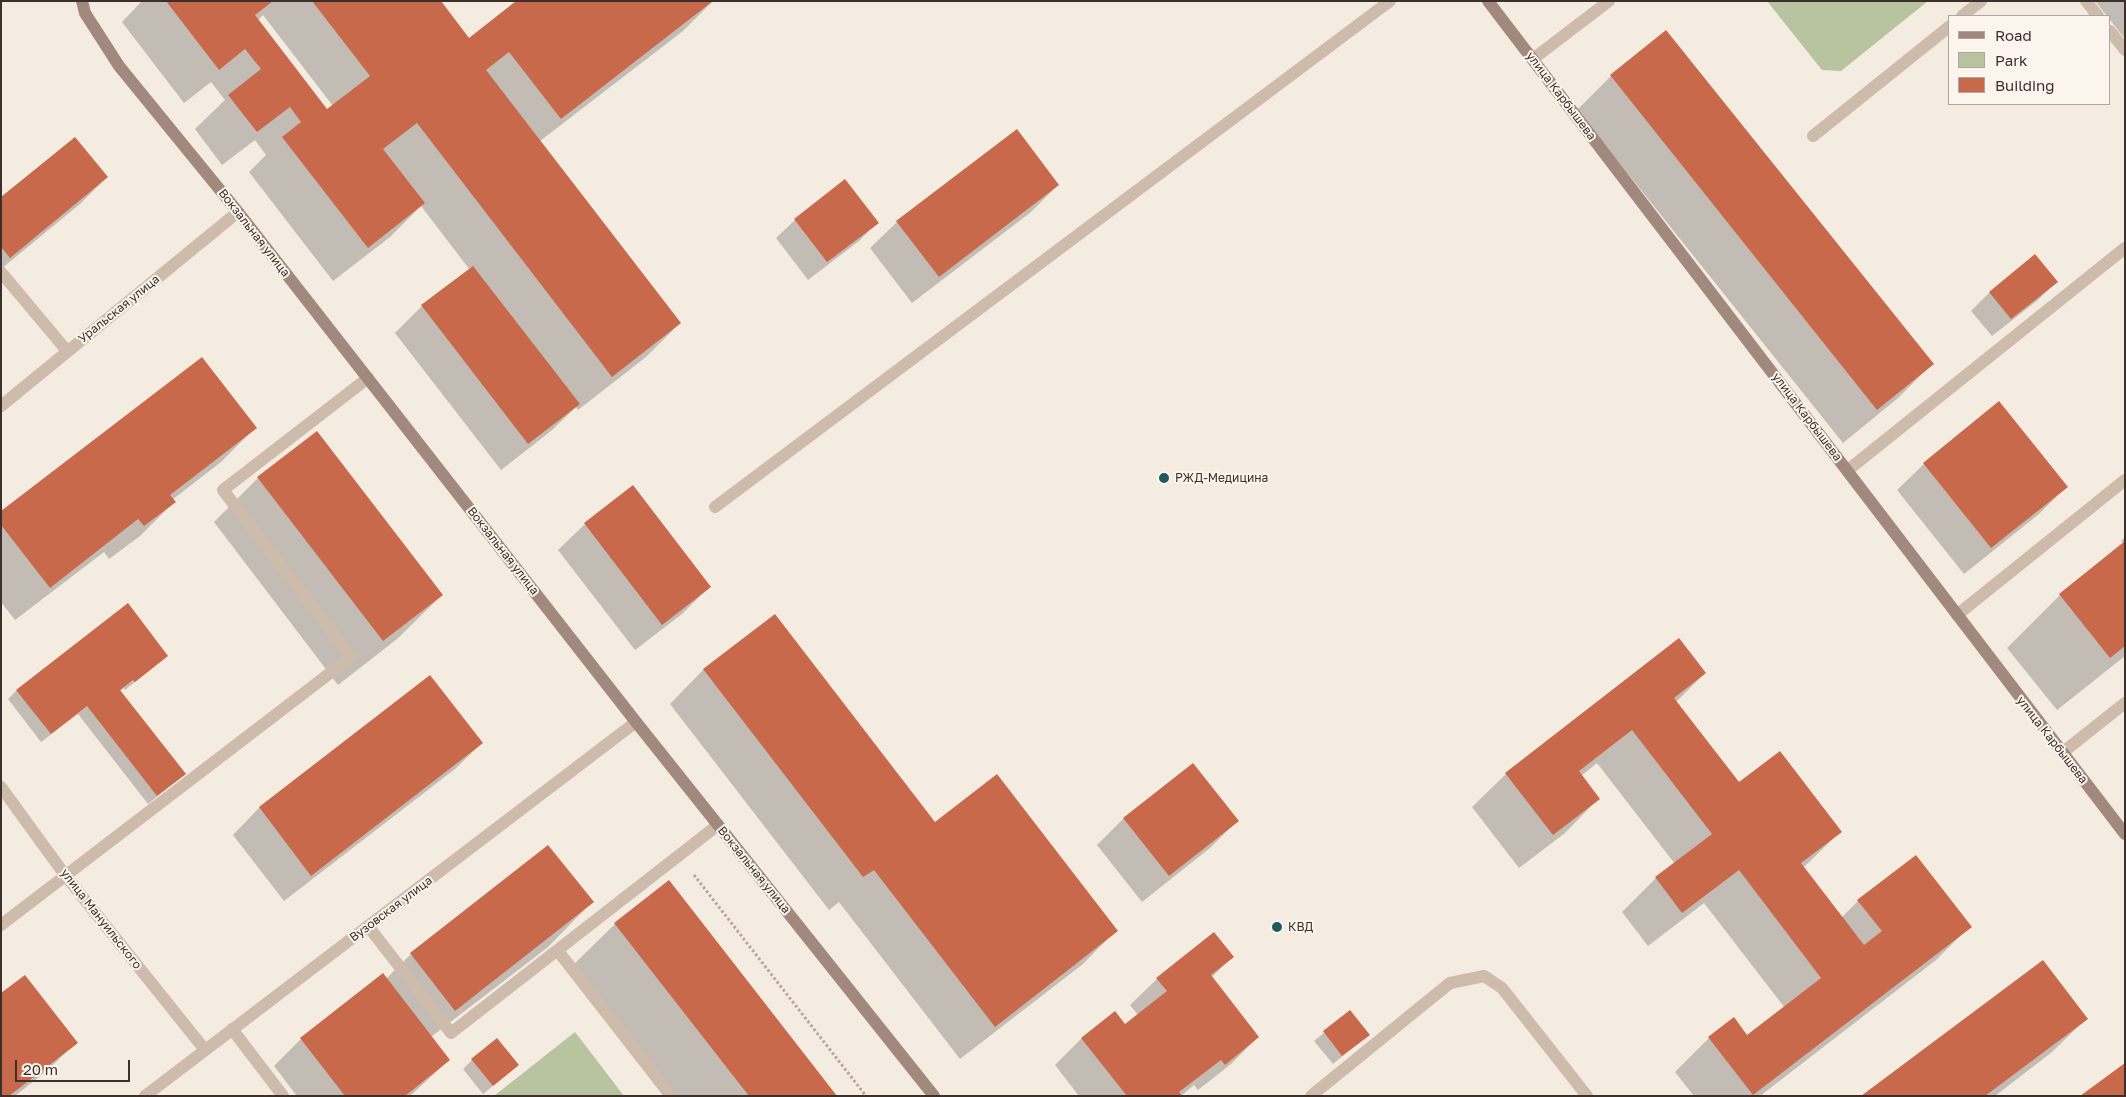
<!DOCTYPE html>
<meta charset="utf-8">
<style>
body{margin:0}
#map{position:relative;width:2126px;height:1097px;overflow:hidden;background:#f4ebe1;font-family:"Golos Text",sans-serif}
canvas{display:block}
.frame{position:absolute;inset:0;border:2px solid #3b302b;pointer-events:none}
.legend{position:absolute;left:1948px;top:15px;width:162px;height:90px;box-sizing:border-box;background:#fbf5ee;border:1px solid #aea6a0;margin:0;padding:6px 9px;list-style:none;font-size:15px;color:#3b302b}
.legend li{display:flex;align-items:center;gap:10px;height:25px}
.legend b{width:25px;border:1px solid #aea6a0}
.scale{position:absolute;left:15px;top:1060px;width:115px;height:22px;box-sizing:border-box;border:2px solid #3b302b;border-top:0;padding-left:6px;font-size:15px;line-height:18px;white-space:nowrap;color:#3b302b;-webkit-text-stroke:4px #fbf5ee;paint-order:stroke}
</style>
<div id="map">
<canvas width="2126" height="1097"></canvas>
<div class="frame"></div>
<ul class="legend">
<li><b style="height:6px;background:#a18a7d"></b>Road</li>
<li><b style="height:14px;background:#b8c4a0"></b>Park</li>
<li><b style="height:14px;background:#c8694b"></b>Building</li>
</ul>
<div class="scale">20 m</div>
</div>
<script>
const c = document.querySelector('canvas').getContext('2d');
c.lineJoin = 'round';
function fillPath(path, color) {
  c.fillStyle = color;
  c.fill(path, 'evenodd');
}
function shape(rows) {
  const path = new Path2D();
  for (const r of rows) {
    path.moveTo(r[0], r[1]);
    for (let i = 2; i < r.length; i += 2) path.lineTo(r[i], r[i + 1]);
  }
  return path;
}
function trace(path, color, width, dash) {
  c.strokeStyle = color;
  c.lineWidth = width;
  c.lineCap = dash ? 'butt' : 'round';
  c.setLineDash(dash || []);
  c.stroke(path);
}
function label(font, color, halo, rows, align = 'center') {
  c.font = font + ' "Golos Text",sans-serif';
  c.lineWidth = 4;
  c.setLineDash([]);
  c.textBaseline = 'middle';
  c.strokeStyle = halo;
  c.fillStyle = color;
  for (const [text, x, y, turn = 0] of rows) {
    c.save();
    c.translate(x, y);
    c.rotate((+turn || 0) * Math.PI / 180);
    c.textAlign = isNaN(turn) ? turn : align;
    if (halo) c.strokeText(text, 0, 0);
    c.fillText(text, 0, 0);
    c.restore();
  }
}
const green = shape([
 [1767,1,1928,1,1841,71,1822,70],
 [575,1032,624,1096,494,1096]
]);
const shadow = shape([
 [142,1,439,1,469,40,519,1,713,1,683,31,540,141,680,323,646,357,578,410,576,407,551,431,501,470,395,333,422,306,470,270,421,206,390,237,333,281,249,172,266,155,255,140,222,165,195,129,225,100,211,82,184,103,122,22],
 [263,15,333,106,327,110,258,20],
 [2095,1,2125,1,2125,39,2110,20,2110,16,2107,16],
 [1666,31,1932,364,1898,398,1843,443,1577,110,1611,76],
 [107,177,80,204,1,269,1,199],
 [1058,185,1031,212,912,303,870,248,897,222],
 [795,220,877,223,859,241,808,280,776,238],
 [2035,256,2056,282,2038,300,1992,336,1971,311,1989,293],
 [255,428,221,462,172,500,174,502,140,536,109,559,104,552,15,620,1,602,1,513],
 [1924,464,2066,487,2039,514,1964,574,1897,490],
 [258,478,442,595,397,639,338,685,214,522],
 [585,524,709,587,682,614,635,650,558,550],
 [2125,537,2125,656,2057,710,2007,648,2060,595,2124,544,2121,541],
 [774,616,935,824,1116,930,1083,964,960,1059,839,902,829,910,670,704,703,670],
 [167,656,125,690,124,688,120,691,184,774,148,804,78,714,41,742,8,699,17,690],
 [1705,673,1676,702,1739,784,1840,832,1803,868,1841,918,1858,901,1970,926,1936,960,1760,1096,1694,1096,1675,1072,1709,1038,1747,1037,1785,1008,1704,903,1648,946,1622,912,1656,878,1675,864,1597,763,1581,776,1598,799,1565,833,1519,868,1472,807,1506,774],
 [430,677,482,743,455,769,284,901,233,835,259,808],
 [1192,765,1237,821,1210,848,1142,902,1097,845,1123,819],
 [592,902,548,947,431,1037,449,1060,410,1096,297,1096,274,1066,301,1039,383,975,386,979,411,954],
 [615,924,836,1096,670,1096,570,968],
 [1232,957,1211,978,1258,1037,1231,1064,1198,1090,1194,1085,1181,1096,1079,1096,1055,1065,1082,1038,1125,1025,1138,1015,1130,1005,1157,979],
 [1350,1012,1368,1035,1333,1064,1314,1041],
 [2086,1019,2052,1052,1995,1096,1863,1096],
 [76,1042,49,1069,15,1096,1,1096],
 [472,1060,518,1065,483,1094,463,1069]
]);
const building = shape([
 [166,1,273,1,255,15,327,109,370,76,312,1,441,1,469,38,516,1,713,1,561,119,509,52,486,70,681,323,612,377,417,123,383,149,425,203,368,248,282,137,301,122,290,107,257,132,228,95,261,69,245,49,219,70],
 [1666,30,1934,364,1877,410,1610,75],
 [1017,129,1059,185,939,277,896,221],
 [75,137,108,177,10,258,1,247,1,197],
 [845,179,879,223,827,262,794,219],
 [2035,254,2058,282,2011,319,1989,292],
 [473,266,580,404,528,444,421,305],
 [202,357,257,428,170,495,176,502,144,526,138,519,50,588,1,525,1,511],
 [1999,401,2068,487,1991,548,1923,463],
 [317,431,443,595,383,641,257,477],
 [633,485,711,587,662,625,584,523],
 [2125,541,2125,646,2110,658,2059,594],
 [128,603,168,656,135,682,133,680,120,690,186,774,157,796,87,706,51,734,16,690],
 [775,614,935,822,997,774,1118,931,995,1027,874,870,863,877,703,669],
 [1679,638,1706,673,1674,698,1739,782,1780,751,1842,832,1801,863,1864,945,1882,931,1857,900,1916,855,1972,927,1753,1095,1708,1037,1734,1017,1747,1035,1821,978,1739,870,1682,913,1655,877,1712,834,1632,730,1579,771,1600,799,1553,835,1505,773],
 [430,675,483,743,311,876,259,807],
 [1193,763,1239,821,1169,876,1123,818],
 [548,845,594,902,455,1011,410,953],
 [669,880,837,1096,749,1096,614,923],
 [1214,932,1234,957,1211,975,1259,1037,1225,1065,1221,1060,1179,1092,1182,1096,1127,1096,1081,1038,1115,1011,1125,1024,1167,991,1156,978],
 [2043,960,2088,1019,1985,1096,1861,1096],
 [383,973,450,1060,405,1096,345,1096,300,1038],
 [25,975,78,1043,9,1096,1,1096,1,993],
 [1350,1010,1370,1035,1342,1056,1323,1031],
 [497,1038,519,1065,493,1086,471,1059],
 [2125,1063,2125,1096,2080,1096]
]);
const path = shape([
 [694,875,866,1096]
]);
const lane = shape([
 [2086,1,2098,16],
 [1962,16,1981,1],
 [2110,31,2125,50],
 [1813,136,1950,26],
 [1,272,67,351],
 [1848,470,2125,248],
 [715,507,1390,1],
 [1957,615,2125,480],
 [2062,753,2125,703],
 [1,925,351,657,223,490,368,378],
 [368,926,451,1033,718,825],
 [558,951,671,1096],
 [1311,1096,1450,983,1484,976,1502,988,1587,1096]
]);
const street = shape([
 [1533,59,1609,1],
 [1,406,238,212],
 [1,787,65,875,205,1050],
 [232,1029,283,1096],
 [145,1096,636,722]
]);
const secondary = shape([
 [82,1,85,13,119,66,238,212,636,722,934,1096],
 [1488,1,2125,834]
]);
const markers = [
 [1164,478,6,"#1f5a5e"],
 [1277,927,6,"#1f5a5e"]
];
const streetNames = [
 ["улица Карбышева",1561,96,53],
 ["Вокзальная улица",254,233,52],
 ["Уральская улица",119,309,-39],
 ["улица Карбышева",1807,417,53],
 ["Вокзальная улица",503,551,52],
 ["улица Карбышева",2052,740,52],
 ["Вокзальная улица",754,870,51],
 ["Вузовская улица",391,909,-37],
 ["улица Мануильского",101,919,52]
];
const poiNames = [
 ["РЖД-Медицина",1175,478],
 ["КВД",1288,927]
];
fillPath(green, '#b8c4a0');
fillPath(shadow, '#0003');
fillPath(building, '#c8694b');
trace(path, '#b9a596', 3, [2.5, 2.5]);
trace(lane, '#cdbbac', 12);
trace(street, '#cdbbac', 12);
trace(secondary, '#a18a7d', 12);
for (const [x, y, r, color] of markers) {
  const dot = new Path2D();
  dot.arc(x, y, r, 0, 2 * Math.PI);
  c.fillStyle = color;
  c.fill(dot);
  trace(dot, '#fbf5ee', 2);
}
label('12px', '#3b302b', '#fbf5ee', streetNames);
label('12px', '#3b302b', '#fbf5ee', poiNames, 'left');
</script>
